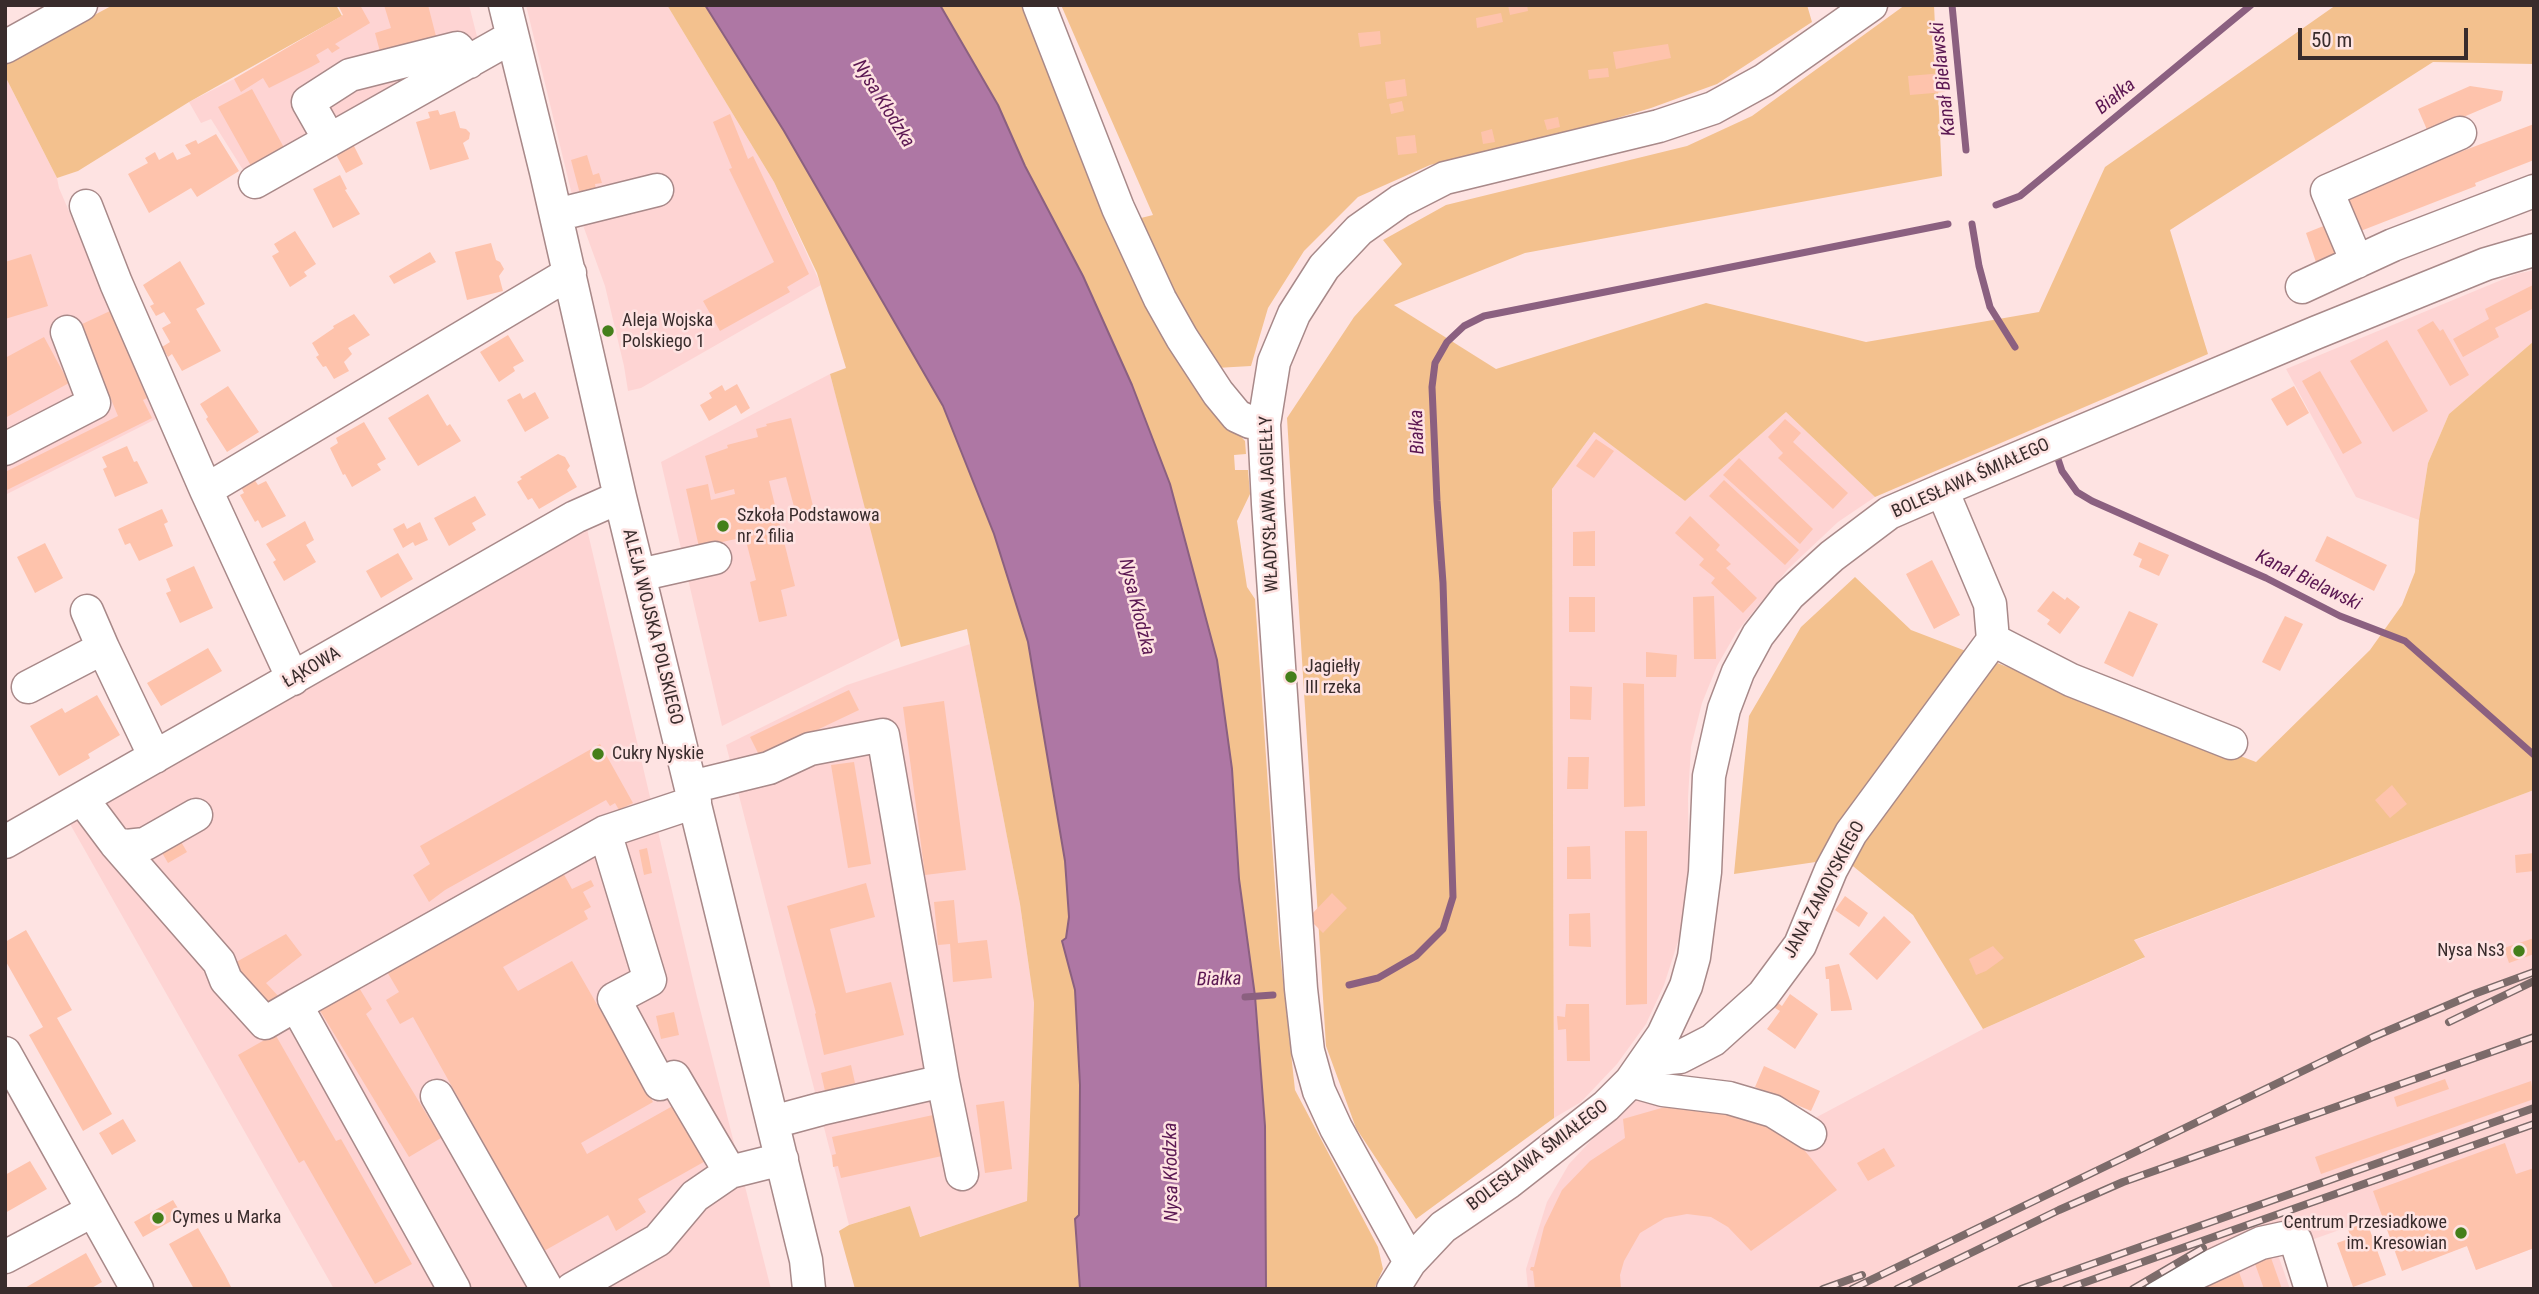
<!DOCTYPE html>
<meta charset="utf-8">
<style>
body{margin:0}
#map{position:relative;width:2539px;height:1294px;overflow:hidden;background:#fee3e2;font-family:"Roboto Condensed",sans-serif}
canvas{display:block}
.frame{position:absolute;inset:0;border:7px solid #392c2c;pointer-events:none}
.scale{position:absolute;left:2298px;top:28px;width:170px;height:32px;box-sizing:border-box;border:4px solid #392c2c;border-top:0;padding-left:9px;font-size:21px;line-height:24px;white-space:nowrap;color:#392c2c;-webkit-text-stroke:5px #fee3e2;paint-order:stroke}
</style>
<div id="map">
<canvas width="2539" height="1294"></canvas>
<div class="frame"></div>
<div class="scale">50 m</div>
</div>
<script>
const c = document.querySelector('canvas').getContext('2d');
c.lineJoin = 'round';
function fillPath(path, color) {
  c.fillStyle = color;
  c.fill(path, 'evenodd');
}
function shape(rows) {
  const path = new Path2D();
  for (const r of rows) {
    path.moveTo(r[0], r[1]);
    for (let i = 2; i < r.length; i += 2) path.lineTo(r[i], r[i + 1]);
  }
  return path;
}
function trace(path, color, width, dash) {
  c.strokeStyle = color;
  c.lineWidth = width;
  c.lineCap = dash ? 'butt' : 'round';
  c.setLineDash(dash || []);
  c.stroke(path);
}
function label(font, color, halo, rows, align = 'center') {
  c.font = font + ' "Roboto Condensed",sans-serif';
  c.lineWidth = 5;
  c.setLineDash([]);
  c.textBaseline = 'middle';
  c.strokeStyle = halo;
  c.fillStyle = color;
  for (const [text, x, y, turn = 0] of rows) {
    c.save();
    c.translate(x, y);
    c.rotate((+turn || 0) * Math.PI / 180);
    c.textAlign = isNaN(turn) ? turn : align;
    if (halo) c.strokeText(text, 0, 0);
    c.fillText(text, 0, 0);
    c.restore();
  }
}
const built = shape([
 [361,5,469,5,484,64,257,192,211,119,201,123,189,102,234,79],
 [526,5,667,5,774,182,821,285,641,388,628,391,624,366,605,286,572,195],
 [5,76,57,178,59,188,158,418,5,495],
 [2534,270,2534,341,2449,414,2428,463,2419,520,2356,497,2286,369,2516,274],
 [830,374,900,638,722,726,661,462],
 [1786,412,1875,497,1838,522,1788,569,1736,633,1717,666,1702,703,1691,747,1688,798,1689,880,1684,923,1664,985,1646,1024,1617,1064,1581,1102,1554,1118,1552,489,1594,432,1685,501],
 [587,529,697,997,771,1289,334,1289,70,824],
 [970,644,1020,904,1034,1003,1027,1202,919,1237,910,1206,849,1225,726,745,847,685],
 [2534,790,2534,1248,2476,1270,2467,1246,2436,1257,2382,1215,2277,1252,2290,1289,1528,1289,1526,1269,1547,1202,1569,1164,1601,1130,1658,1078,1745,1086,1815,1118,1983,1029,2144,958,2133,941]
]);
const green = shape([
 [113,5,336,5,342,16,189,102,78,171,57,178,5,76,5,63],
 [667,5,705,5,784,131,943,406,994,534,1028,642,1065,861,1069,917,1066,938,1062,941,1075,990,1080,1085,1079,1216,1075,1219,1080,1289,855,1289,839,1231,849,1225,910,1206,920,1237,1027,1201,1034,1003,1020,904,967,629,901,647,830,374,846,368,817,273,774,182],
 [940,5,1028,5,1207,400,1245,441,1246,454,1234,455,1235,470,1248,470,1250,494,1237,521,1247,587,1255,599,1279,943,1295,1090,1378,1247,1383,1269,1374,1289,1266,1289,1265,1126,1255,996,1239,879,1232,769,1217,660,1170,484,1132,385,1083,276,1025,166,998,105],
 [1061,5,1807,5,1812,22,1717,84,1651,108,1587,127,1430,165,1358,197,1304,251,1268,308,1251,366,1216,368,1155,264,1137,219,1153,215],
 [1905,5,1934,5,1942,176,1525,253,1394,305,1496,369,1706,303,1866,342,2039,312,2105,167,2336,5,2534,5,2534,64,2433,62,2170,230,2208,354,1875,497,1786,412,1685,501,1594,432,1552,489,1554,1118,1416,1219,1356,1128,1326,1046,1287,418,1354,317,1402,264,1383,240,1446,205,1687,146,1752,116],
 [2534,341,2534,790,2134,940,2145,957,1983,1029,1913,915,1843,858,1734,874,1749,716,1801,627,1855,577,1911,630,2256,762,2370,650,2402,605,2415,572,2419,520,2428,463,2449,414]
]);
const water = shape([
 [705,5,940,5,998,105,1025,166,1083,276,1132,385,1170,484,1217,660,1232,769,1239,879,1255,996,1265,1126,1266,1289,1080,1289,1075,1219,1079,1215,1080,1085,1075,990,1062,941,1066,938,1069,917,1065,861,1028,642,994,534,943,406,784,131,705,5]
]);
const stream = shape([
 [1952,5,1966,150],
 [1996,205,2020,196,2251,5],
 [1972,224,1979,266,1990,307,2015,347],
 [2058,459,2062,471,2077,492,2092,501,2266,578,2340,616,2405,641,2534,755],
 [1349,985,1378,978,1416,956,1443,929,1453,897,1443,583,1437,501,1432,387,1435,363,1447,342,1464,326,1484,316,1948,224],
 [1245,997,1273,995]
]);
const building = shape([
 [338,5,360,5,370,23,335,44,340,48,332,53,328,48,316,55,320,62,311,67,269,88,263,78,241,92,234,79,343,15],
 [384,5,428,5,438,44,382,59,375,33,391,28],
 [1508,5,1527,5,1528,11,1510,15],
 [1501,13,1503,22,1477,28,1476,18],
 [1380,31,1381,44,1360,47,1358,33],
 [1668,44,1671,58,1616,69,1613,52],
 [1608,68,1609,77,1589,79,1588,70],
 [1944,73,1945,92,1910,95,1908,76],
 [1405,79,1407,96,1387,99,1385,82],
 [2470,86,2503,91,2501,101,2428,132,2418,109],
 [252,89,288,155,255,173,218,107],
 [1402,101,1404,111,1391,114,1389,104],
 [438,110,440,115,455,111,460,128,466,129,470,133,469,139,463,143,469,159,430,170,416,122,430,118,428,112],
 [730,114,748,159,753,156,809,274,787,287,790,292,720,331,703,301,774,262,729,169,732,168,713,122],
 [1558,117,1560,127,1547,130,1544,120],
 [2534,124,2534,160,2475,183,2476,186,2358,232,2345,199,2415,169],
 [1492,129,1495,142,1483,144,1481,132],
 [216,134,239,171,197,197,191,188,149,213,128,174,148,163,145,158,155,152,159,160,173,152,177,160,191,154,185,145,196,140,198,144],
 [1415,135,1417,153,1398,155,1396,137],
 [351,140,363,164,346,173,333,149],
 [587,155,593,175,599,173,602,183,595,184,596,189,580,194,571,160],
 [340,175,347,189,345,190,360,214,333,228,313,189],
 [2326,225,2339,257,2317,265,2306,233],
 [295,231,316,264,304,272,307,276,290,287,272,256,279,252,274,244],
 [491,243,496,260,500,262,504,269,499,276,503,291,467,300,455,252],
 [430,252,436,262,394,284,389,276],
 [31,254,48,306,5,319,5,262],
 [180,261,205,304,196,309,221,351,182,371,172,354,168,357,162,347,170,342,162,328,171,323,164,312,156,316,150,306,154,304,143,285],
 [2533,285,2534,308,2495,328,2499,337,2463,357,2453,339,2489,319,2485,309],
 [110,311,147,398,143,400,152,418,5,491,5,472,118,416,80,325],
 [354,314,370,335,348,348,352,354,344,362,349,371,334,379,326,366,323,367,316,357,319,355,312,343,334,328,333,326],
 [2433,321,2440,331,2443,329,2469,375,2450,386,2417,330],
 [508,335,524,361,513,367,515,371,499,382,480,352],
 [44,337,69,383,5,418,5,358],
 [2387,340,2428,411,2393,432,2350,361],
 [2320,371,2362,443,2343,454,2302,381],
 [737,384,750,408,741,414,736,405,709,421,700,405,712,398,709,393,722,385,725,391],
 [228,386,259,432,227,452,206,419,208,417,200,404],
 [2294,386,2309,413,2287,426,2271,399],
 [535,392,549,418,525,432,507,400,520,393,523,399],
 [428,394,447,426,450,424,461,441,418,466,388,418],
 [791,418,814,510,796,514,786,477,769,481,795,586,781,590,787,616,759,622,750,582,756,580,745,537,699,547,686,489,708,484,711,500,735,494,734,489,715,494,705,456,728,448,727,445,758,437,756,429,767,426,766,424],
 [1785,419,1801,433,1793,442,1848,493,1833,509,1778,458,1783,453,1768,437],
 [364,422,386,459,377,464,381,470,352,487,345,474,343,475,330,448,338,443,336,438],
 [1596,439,1614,451,1594,478,1576,466],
 [127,446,134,462,137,461,148,483,115,497,103,469,107,467,102,457],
 [558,454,565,457,570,466,567,470,577,487,539,509,532,498,528,500,517,482,522,479,520,477],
 [1739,458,1813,529,1800,544,1723,475],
 [254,479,258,485,266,481,286,516,262,528,258,520,255,522,240,495,244,493,240,485],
 [1724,480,1799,550,1785,565,1709,496],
 [475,496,486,515,472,523,476,530,449,546,434,518],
 [162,509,168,522,164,524,173,546,139,561,130,543,125,545,118,529],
 [1690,516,1720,545,1716,550,1731,564,1726,568,1757,598,1743,613,1711,583,1715,578,1699,565,1704,559,1675,533],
 [305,521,314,540,306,545,316,562,284,581,273,562,276,560,266,544],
 [420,522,428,540,415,546,413,542,403,548,393,529,404,523,407,529],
 [1595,531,1595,566,1573,566,1573,532],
 [2327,536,2387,565,2374,591,2315,561],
 [2139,542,2169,555,2159,576,2139,567,2142,559,2133,555],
 [45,543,63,578,35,593,17,557],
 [398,553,413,579,381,598,366,571],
 [1932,560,1960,615,1934,629,1906,574],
 [194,566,213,608,180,623,166,593,171,591,166,579],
 [2053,591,2065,600,2067,597,2080,607,2060,634,2047,624,2050,620,2037,611],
 [1714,596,1716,659,1694,659,1693,597],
 [1569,597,1595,597,1595,632,1569,632],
 [2129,611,2158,624,2133,677,2104,663],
 [2285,616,2303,624,2280,671,2262,662],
 [208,648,222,671,161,706,147,683],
 [1646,652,1677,655,1676,677,1646,677],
 [1623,683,1644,684,1645,806,1624,807],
 [1570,686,1592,687,1591,720,1570,719],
 [849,690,859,710,760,757,750,737],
 [97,695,120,735,88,754,90,758,59,776,30,726,62,708,65,713],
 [944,701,966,870,925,875,903,707],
 [600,744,633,803,619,810,615,803,610,806,606,800,445,890,429,902,413,875,430,864,420,846],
 [1568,757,1589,757,1588,789,1567,789],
 [854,762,871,864,848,868,831,765],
 [2392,785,2407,804,2390,818,2375,800],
 [1625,831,1647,831,1647,1004,1626,1005],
 [176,833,187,852,168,863,157,844],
 [1590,846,1591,879,1567,879,1567,847],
 [647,848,652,873,644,875,639,850],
 [2534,853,2534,871,2516,873,2515,855],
 [562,871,572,889,591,880,594,886,583,892,591,907,584,911,588,919,503,967,518,991,572,961,653,1102,581,1143,587,1154,678,1103,709,1159,638,1199,646,1212,616,1231,608,1215,544,1251,413,1017,400,1024,386,1000,399,992,386,970],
 [866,883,875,917,830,929,846,993,891,982,904,1035,824,1055,815,1014,816,1013,787,906],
 [1332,893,1347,908,1323,933,1308,918],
 [1845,896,1868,913,1859,927,1835,910],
 [954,900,958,943,987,940,992,978,953,982,950,944,938,945,934,902],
 [1590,913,1591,947,1569,946,1569,914],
 [1884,916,1911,942,1877,980,1849,954],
 [26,930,72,1010,57,1018,112,1114,83,1131,29,1035,43,1027,5,960,5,942],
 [286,934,302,955,266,983,281,999,271,1008,231,965],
 [2534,938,2534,954,2509,963,2504,948],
 [1993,946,2004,958,1986,971,1976,975,1969,959],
 [1839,964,1851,1004,1852,1010,1831,1011,1829,979,1826,979,1825,967],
 [358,986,372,1009,366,1014,441,1138,409,1157,319,1009],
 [1790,994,1818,1014,1795,1049,1767,1029,1780,1011,1775,1008,1778,1003,1782,1006],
 [1566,1004,1589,1004,1590,1061,1567,1061,1566,1029,1558,1030,1557,1016,1565,1017],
 [674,1012,679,1035,661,1039,656,1016],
 [275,1034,336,1141,341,1139,412,1264,375,1284,304,1160,299,1163,238,1055],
 [851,1065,855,1083,825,1091,821,1073],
 [1764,1066,1820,1091,1811,1111,1755,1087],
 [2445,1079,2449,1089,2397,1107,2394,1097],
 [2531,1081,2534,1099,2321,1174,2315,1157],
 [1004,1101,1012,1169,985,1173,976,1105],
 [1672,1105,1721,1107,1765,1123,1805,1151,1837,1190,1751,1251,1728,1227,1711,1217,1687,1214,1665,1218,1640,1233,1624,1261,1620,1275,1621,1289,1535,1289,1533,1271,1530,1270,1531,1267,1534,1267,1544,1227,1562,1190,1590,1161,1625,1138,1623,1119],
 [933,1115,942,1156,841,1178,838,1166,833,1167,832,1155,836,1154,832,1137],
 [123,1119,136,1141,112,1155,99,1133],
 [2505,1143,2516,1174,2534,1168,2534,1248,2476,1270,2467,1246,2402,1271,2373,1191],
 [1884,1148,1895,1166,1868,1181,1857,1163],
 [30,1161,47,1189,5,1213,5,1175],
 [173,1200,182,1215,143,1237,134,1222],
 [2367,1222,2386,1275,2353,1287,2337,1243,2351,1238,2348,1229],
 [198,1228,225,1275,232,1289,194,1289,169,1244],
 [86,1253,102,1282,90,1289,23,1289],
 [2270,1255,2282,1289,2264,1289,2254,1261],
 [2239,1272,2245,1289,2199,1289,2213,1281]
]);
const minor = shape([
 [505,5,546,172,620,497,806,1260,809,1289],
 [1039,5,1118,208,1160,299,1182,338,1218,393,1237,416,1250,422,1264,424],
 [5,47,81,5],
 [329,139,308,102,350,75,457,48,469,62],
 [255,182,512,37],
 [86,206,116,283,206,490,293,679],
 [556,215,657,190],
 [2357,262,2327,191,2460,133],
 [2302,287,2393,245,2534,191],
 [5,449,94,403,67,332],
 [206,490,570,273],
 [1942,490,1990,604,1993,640,2071,680,2231,743],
 [639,575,715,558],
 [87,611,103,648],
 [28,687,103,648,155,757],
 [691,787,769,768,810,749,883,735,943,1081,821,1109,773,1122],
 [83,800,116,844,219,962,226,980,265,1023,296,1005],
 [5,842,575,517,620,497],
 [116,844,126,846,145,844,196,815],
 [5,1053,137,1289],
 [1647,1060,1680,1057,1713,1040,1763,995,1800,945,1831,870,1851,833,1993,640],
 [943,1081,962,1174],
 [1631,1081,1663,1090,1729,1098,1773,1111,1810,1134],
 [437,1096,547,1289],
 [730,1172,782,1159],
 [5,1257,92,1211],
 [1410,1262,1336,1128,1319,1091,1308,1051,1301,989,1268,504,1264,424,1274,362,1294,314,1324,267,1359,230,1400,201,1445,178,1659,126,1713,108,1764,80,1871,5],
 [454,1289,296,1005,605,832,695,802],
 [572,1289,658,1240,695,1196,730,1172,674,1077,660,1084,614,999,650,980,605,832],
 [1393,1289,1410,1262,1443,1227,1509,1182,1606,1106,1631,1081,1663,1035,1686,986,1694,957,1705,872,1709,776,1724,709,1738,672,1758,635,1789,595,1832,556,1889,513,1942,490,2315,333,2486,264,2534,250],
 [2162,1289,2261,1243,2284,1238,2296,1241,2311,1289]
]);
const rail = shape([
 [2449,1022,2534,981],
 [1823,1289,1862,1275],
 [1852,1289,2373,1037,2474,994,2534,972],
 [1897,1289,2059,1210,2123,1182,2534,1037],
 [2021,1289,2534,1108],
 [2066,1289,2534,1124],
 [2133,1289,2203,1248]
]);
const markers = [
 [608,331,7,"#447f1a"],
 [723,526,7,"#447f1a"],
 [1291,677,7,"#447f1a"],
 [598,754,7,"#447f1a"],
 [2519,951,7,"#447f1a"],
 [158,1218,7,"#447f1a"],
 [2461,1233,7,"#447f1a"]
];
const poiNames = [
 ["Aleja Wojska",622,321],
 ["Polskiego 1",622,342],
 ["Szkoła Podstawowa",737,516],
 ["nr 2 filia",737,537],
 ["Jagiełły",1305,667],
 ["III rzeka",1305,688],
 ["Cukry Nyskie",612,754],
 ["Nysa Ns3",2505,951,"right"],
 ["Cymes u Marka",172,1218],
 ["Centrum Przesiadkowe",2447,1223,"right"],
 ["im. Kresowian",2447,1244,"right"]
];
const streetNames = [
 ["BOLESŁAWA ŚMIAŁEGO",1971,479,-24],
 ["WŁADYSŁAWA JAGIEŁŁY",1270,504,-92],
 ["ALEJA WOJSKA POLSKIEGO",652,627,76],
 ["ŁĄKOWA",312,668,-30],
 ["JANA ZAMOYSKIEGO",1825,890,-62],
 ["BOLESŁAWA ŚMIAŁEGO",1538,1156,-37]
];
const waterNames = [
 ["Kanał Bielawski",1944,79,-96],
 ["Białka",2116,97,-39],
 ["Nysa Kłodzka",883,104,58],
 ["Białka",1418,432,-92],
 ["Kanał Bielawski",2308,581,26],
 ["Nysa Kłodzka",1136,607,76],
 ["Białka",1219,980,-1],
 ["Nysa Kłodzka",1172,1172,-91]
];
fillPath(built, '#fed4d3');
fillPath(green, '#f3c18e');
fillPath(water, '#ae77a4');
trace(water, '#8b6080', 2);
trace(stream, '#8b6080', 7);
fillPath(building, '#fec3ac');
trace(minor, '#a88989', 35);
trace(minor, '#fff', 32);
trace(rail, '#7c6b6a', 8);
trace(rail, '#fee3e2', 5, [16]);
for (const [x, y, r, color] of markers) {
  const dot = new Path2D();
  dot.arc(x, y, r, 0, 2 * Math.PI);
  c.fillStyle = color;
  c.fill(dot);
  trace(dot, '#fee3e2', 2.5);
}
label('18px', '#392c2c', '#fee3e2', poiNames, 'left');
label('18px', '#392c2c', '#fee3e2', streetNames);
label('italic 19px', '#5b1752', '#fee3e2', waterNames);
</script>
